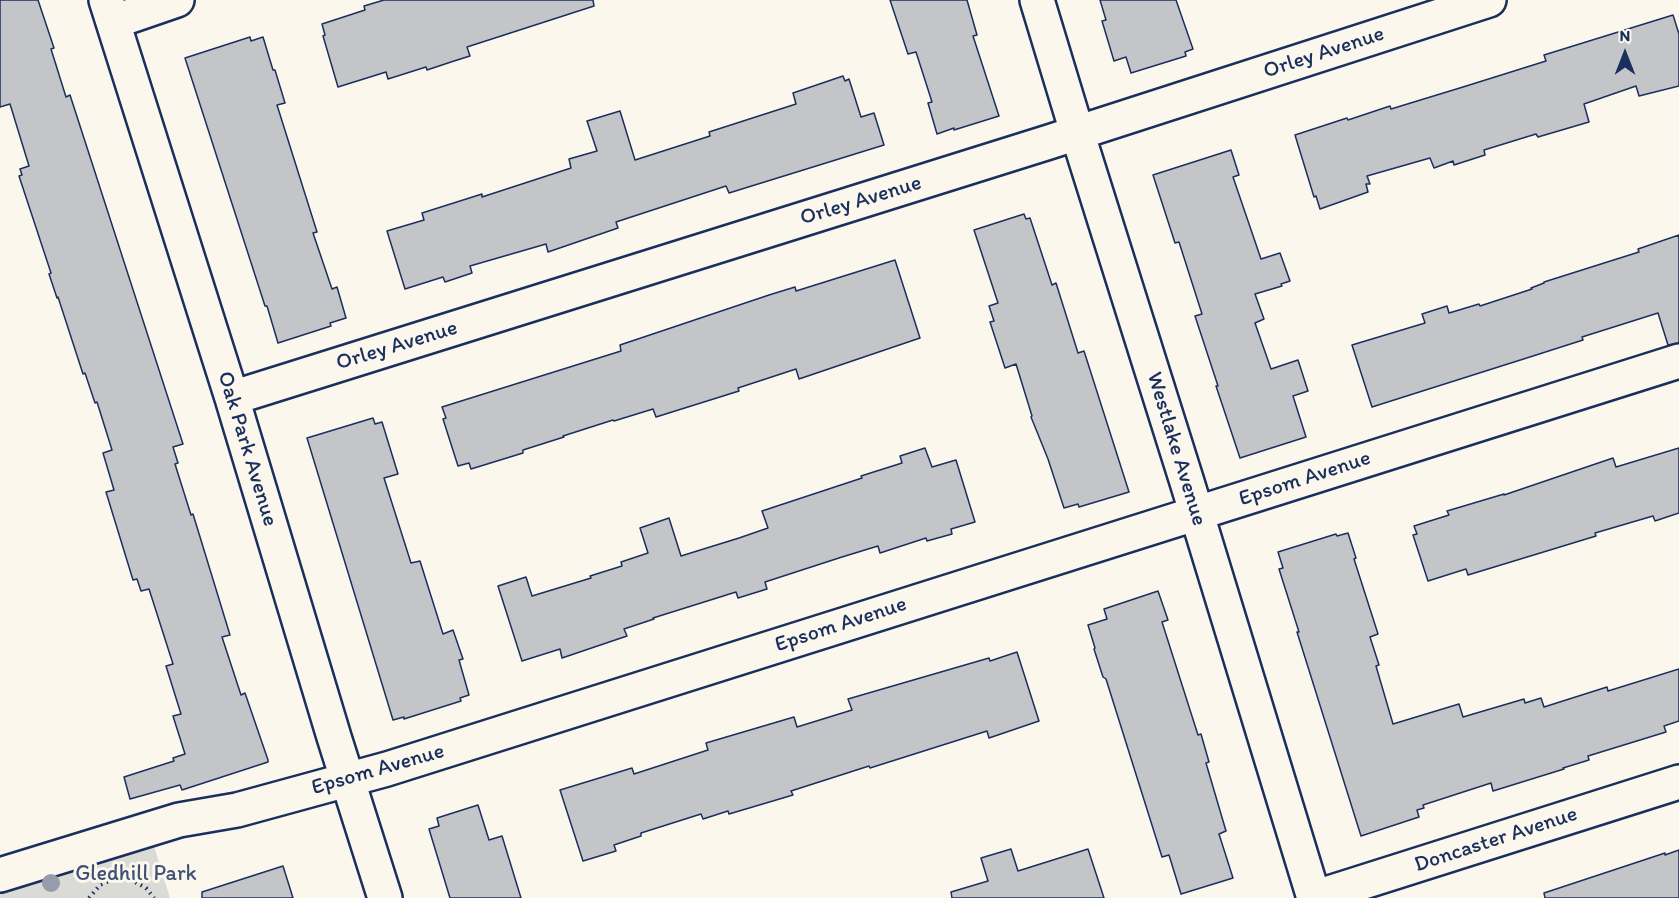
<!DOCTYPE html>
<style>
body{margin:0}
#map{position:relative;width:1679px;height:898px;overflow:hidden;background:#fbf7ec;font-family:Itim,sans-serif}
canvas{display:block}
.north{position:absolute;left:1595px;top:24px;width:60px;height:60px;-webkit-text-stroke:4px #fbf7ec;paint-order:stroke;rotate:0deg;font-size:16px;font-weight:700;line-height:24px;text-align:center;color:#1b2f5e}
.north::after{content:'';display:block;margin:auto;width:21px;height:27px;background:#1b2f5e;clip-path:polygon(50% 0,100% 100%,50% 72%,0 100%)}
</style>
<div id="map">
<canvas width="1679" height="898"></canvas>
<div class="north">N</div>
</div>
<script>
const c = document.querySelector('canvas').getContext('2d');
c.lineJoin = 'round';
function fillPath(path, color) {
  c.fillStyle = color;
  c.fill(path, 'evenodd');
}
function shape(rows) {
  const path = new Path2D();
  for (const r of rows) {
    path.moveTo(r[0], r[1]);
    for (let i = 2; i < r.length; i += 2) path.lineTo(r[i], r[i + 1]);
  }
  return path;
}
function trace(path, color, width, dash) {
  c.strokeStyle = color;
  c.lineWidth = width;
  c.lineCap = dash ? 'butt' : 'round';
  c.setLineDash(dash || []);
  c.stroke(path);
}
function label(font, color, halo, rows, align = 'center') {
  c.font = font + ' Itim,sans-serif';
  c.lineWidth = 6;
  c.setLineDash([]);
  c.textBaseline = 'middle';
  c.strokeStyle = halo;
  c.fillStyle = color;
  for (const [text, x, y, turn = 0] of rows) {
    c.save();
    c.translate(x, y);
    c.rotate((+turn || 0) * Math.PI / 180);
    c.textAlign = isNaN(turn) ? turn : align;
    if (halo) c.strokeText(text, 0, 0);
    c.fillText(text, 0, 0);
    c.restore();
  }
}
const green = shape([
 [153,843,170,898,0,898,0,892]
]);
const building = shape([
 [0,0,38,0,54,48,51,49,66,97,70,95,183,444,173,447,178,463,175,464,191,515,193,514,230,635,222,637,241,695,245,693,268,760,268,762,182,790,180,785,130,799,124,777,174,761,173,758,185,754,173,716,181,714,166,666,173,664,149,589,141,591,137,579,133,580,106,492,114,490,103,453,112,450,97,402,95,403,85,373,83,374,58,297,57,298,49,274,51,273,19,176,22,175,20,169,29,166,10,104,0,107,0,0],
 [384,0,593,0,594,6,467,47,470,56,454,61,427,70,426,67,388,79,386,72,338,87,323,36,325,35,322,24,365,10,364,6,384,0],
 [890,0,967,0,977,35,973,36,999,116,954,130,954,128,937,134,928,103,932,102,916,52,908,54,890,0],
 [1100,0,1176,0,1193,49,1185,52,1186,56,1131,73,1126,57,1114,61,1102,21,1106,20,1100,0],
 [1673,15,1679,34,1679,86,1639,96,1636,86,1584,104,1589,122,1538,137,1536,134,1484,150,1485,155,1454,165,1453,161,1434,168,1430,158,1367,176,1370,184,1366,184,1368,192,1320,209,1316,196,1314,197,1295,135,1347,118,1348,120,1390,106,1391,109,1463,87,1546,61,1544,55,1673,15],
 [250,37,251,41,263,37,273,70,275,70,285,103,277,105,317,232,313,233,332,289,337,287,346,318,330,323,331,326,278,343,267,306,265,306,185,58,250,37],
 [843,76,845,81,849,79,861,117,874,113,884,145,729,193,726,186,616,222,618,228,548,252,546,244,470,266,472,273,445,282,443,277,405,289,387,231,424,220,422,213,482,194,482,197,571,168,569,159,597,151,587,121,620,111,635,160,710,136,709,132,796,104,793,93,843,76],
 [1231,150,1239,175,1233,177,1261,259,1280,253,1290,281,1281,284,1282,286,1255,294,1264,319,1255,323,1271,369,1298,360,1308,391,1293,396,1306,437,1240,458,1216,386,1218,386,1195,316,1202,314,1179,242,1175,243,1153,175,1231,150],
 [1024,214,1026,219,1030,218,1052,285,1056,283,1078,353,1084,351,1129,492,1079,507,1078,504,1064,508,1048,459,1031,417,1032,416,1016,364,1005,368,990,322,994,321,989,306,998,303,974,230,1024,214],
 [1679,235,1679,343,1668,345,1658,313,1582,337,1583,340,1533,356,1372,407,1352,345,1425,323,1422,314,1447,306,1449,313,1479,304,1480,306,1532,289,1531,288,1544,283,1544,282,1639,252,1638,249,1679,235],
 [895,260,920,338,799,379,796,369,738,388,739,391,656,417,653,409,614,421,613,420,563,436,564,437,523,450,523,453,471,469,469,463,458,466,443,419,446,418,442,407,621,351,620,345,769,295,795,287,796,291,895,260],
 [373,418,375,424,382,422,398,474,384,478,411,563,420,561,443,634,453,630,463,659,459,660,469,695,460,698,461,701,404,719,404,717,393,720,307,438,373,418],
 [925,448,932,467,956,460,975,522,951,529,952,534,927,541,926,538,880,553,878,546,842,557,765,582,767,589,738,598,736,592,653,618,654,619,624,629,627,636,562,658,560,649,522,661,498,586,526,577,532,596,591,578,590,576,622,566,621,562,648,553,640,528,669,518,681,556,739,538,768,528,762,511,862,478,861,476,902,463,900,456,925,448],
 [1679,448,1679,513,1655,521,1653,516,1595,533,1596,536,1468,575,1466,569,1428,581,1413,535,1417,534,1414,526,1449,515,1447,511,1504,494,1504,495,1613,458,1616,467,1679,448],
 [1348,533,1356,558,1354,559,1378,634,1370,637,1379,665,1376,666,1393,724,1459,704,1463,717,1524,699,1525,703,1541,698,1544,707,1607,687,1608,691,1679,669,1679,721,1664,726,1666,732,1588,756,1589,760,1563,768,1564,769,1493,791,1491,783,1423,805,1424,808,1417,810,1419,817,1361,836,1297,632,1299,632,1279,569,1283,568,1278,552,1336,534,1337,536,1348,533],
 [1158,591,1168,620,1162,622,1198,735,1201,734,1209,762,1206,763,1226,831,1219,834,1233,878,1181,894,1169,855,1162,857,1106,679,1103,677,1094,649,1095,648,1088,625,1107,619,1104,609,1158,591],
 [1017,652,1039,721,989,738,987,731,870,768,869,766,791,791,793,795,729,814,728,811,703,819,701,814,641,833,641,836,614,845,616,851,583,861,560,790,632,768,634,774,708,750,706,743,794,717,797,727,852,710,848,699,989,658,990,661,1017,652],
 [478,805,489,840,502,836,521,898,450,898,429,829,439,826,437,818,478,805],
 [1011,849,1018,871,1088,849,1104,898,952,898,951,892,988,881,981,858,1011,849],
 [1679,850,1679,898,1545,898,1544,893,1665,853,1665,855,1679,850],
 [283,866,293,898,202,898,202,892,283,866]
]);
const path = shape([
 [89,898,100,885,111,880,123,879,135,882,146,888,154,898]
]);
const street = shape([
 [106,0,232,398,334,737,385,898],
 [1037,0,1077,132,1187,482,1314,898],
 [113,22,177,0],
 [232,398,1049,142,1489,0],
 [0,875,179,820,237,810,387,769,1679,361],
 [1313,898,1679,782]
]);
const trees = [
 [51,883]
];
const streetNames = [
 ["Orley Avenue",1324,53,-18],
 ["Orley Avenue",861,201,-17],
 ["Orley Avenue",397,346,-17],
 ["Oak Park Avenue",247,449,73],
 ["Westlake Avenue",1176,449,73],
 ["Epsom Avenue",1305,479,-18],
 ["Epsom Avenue",841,625,-18],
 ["Epsom Avenue",378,770,-16],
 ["Doncaster Avenue",1496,840,-18]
];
const parkNames = [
 ["Gledhill Park",136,874]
];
fillPath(green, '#dadad7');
fillPath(building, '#c3c5c9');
trace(building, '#1b2f5e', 1.5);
trace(street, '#1b2f5e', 38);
trace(path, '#1b2f5e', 4, [1.5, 4.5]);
trace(street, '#fbf7ec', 33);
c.fillStyle = '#959cab';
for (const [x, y] of trees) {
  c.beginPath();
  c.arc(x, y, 9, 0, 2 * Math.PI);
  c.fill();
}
label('22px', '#1b2f5e', '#fbf7ec', streetNames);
label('22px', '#415176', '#fbf7ec', parkNames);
</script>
